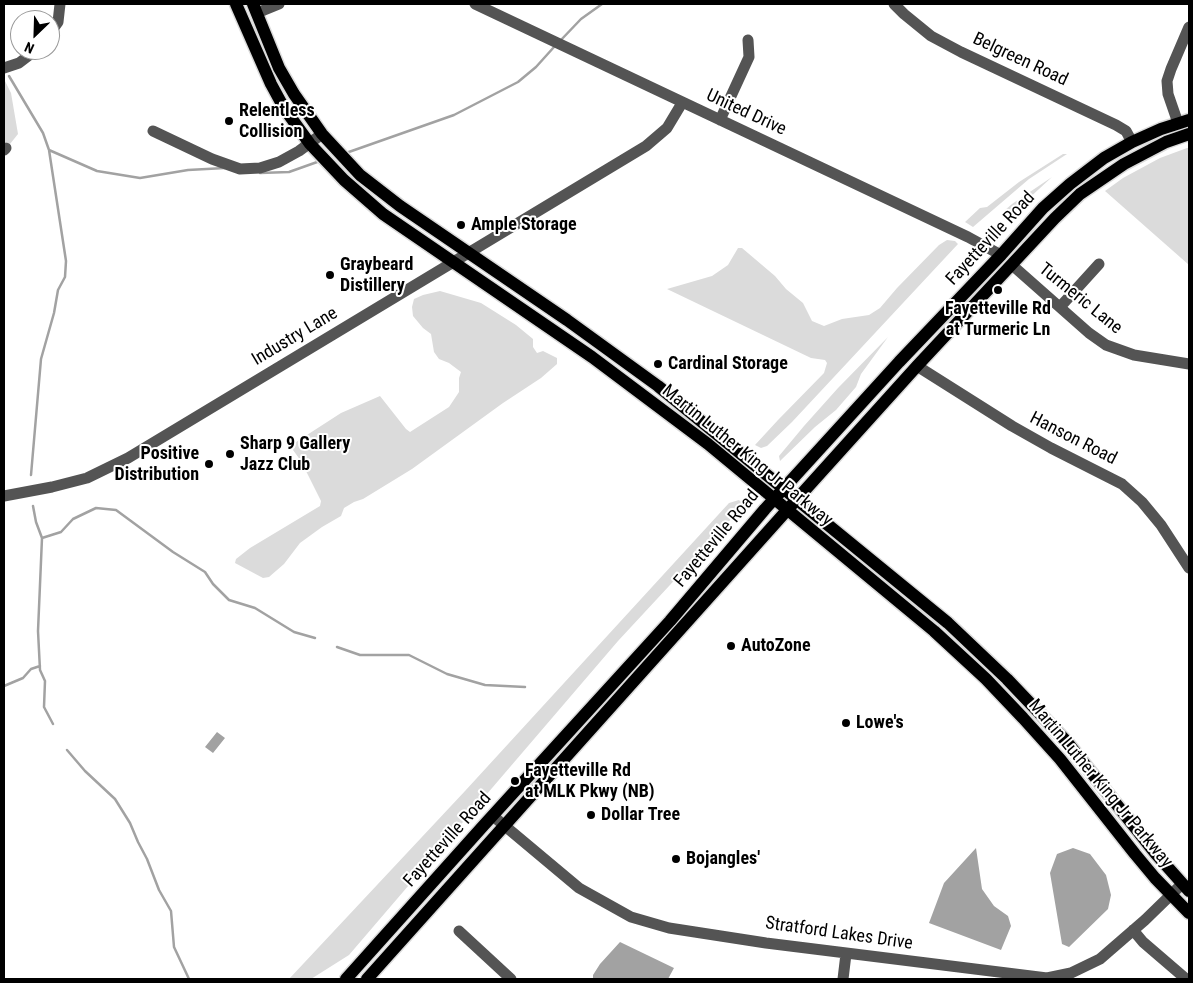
<!DOCTYPE html>
<style>
body{margin:0}
#map{position:relative;width:1193px;height:983px;overflow:hidden;background:#fff;font-family:"Roboto Condensed",sans-serif}
canvas{display:block}
.frame{position:absolute;inset:0;border:5px solid #000;pointer-events:none}
.north{position:absolute;left:10px;top:10px;width:50px;height:50px;box-sizing:border-box;background:#fff;border:1px solid #999;border-radius:50%;rotate:204deg;font-size:14px;font-weight:700;line-height:20px;text-align:center;color:#000}
.north::after{content:'';display:block;margin:auto;width:18px;height:22px;background:#000;clip-path:polygon(50% 0,100% 100%,50% 72%,0 100%)}
</style>
<div id="map">
<canvas width="1193" height="983"></canvas>
<div class="frame"></div>
<div class="north">N</div>
</div>
<script>
const c = document.querySelector('canvas').getContext('2d');
c.lineJoin = 'round';
function fillPath(path, color) {
  c.fillStyle = color;
  c.fill(path, 'evenodd');
}
function shape(rows) {
  const path = new Path2D();
  for (const r of rows) {
    path.moveTo(r[0], r[1]);
    for (let i = 2; i < r.length; i += 2) path.lineTo(r[i], r[i + 1]);
  }
  return path;
}
function trace(path, color, width, dash) {
  c.strokeStyle = color;
  c.lineWidth = width;
  c.lineCap = dash ? 'butt' : 'round';
  c.setLineDash(dash || []);
  c.stroke(path);
}
function label(font, color, halo, rows, align = 'center') {
  c.font = font + ' "Roboto Condensed",sans-serif';
  c.lineWidth = 4;
  c.setLineDash([]);
  c.textBaseline = 'middle';
  c.strokeStyle = halo;
  c.fillStyle = color;
  for (const [text, x, y, turn = 0] of rows) {
    c.save();
    c.translate(x, y);
    c.rotate((+turn || 0) * Math.PI / 180);
    c.textAlign = isNaN(turn) ? turn : align;
    if (halo) c.strokeText(text, 0, 0);
    c.fillText(text, 0, 0);
    c.restore();
  }
}
const green = shape([
 [4,79,11,93,18,134,10,144,6,142,4,143],
 [1187,148,1189,148,1189,265,1105,191,1123,178,1160,158],
 [1063,154,1067,154,1029,179,973,227,965,222,980,208,987,207,1019,182],
 [1052,177,1026,201,1003,215,1004,211,1012,204],
 [947,240,955,241,958,244,792,422,767,446,761,448,755,445,778,420,824,373,827,363,825,360,811,358,667,289,712,276,728,265,738,248,742,248,775,276,786,289,803,303,812,321,824,326,842,319,869,315,880,308,897,288,939,245],
 [440,291,481,303,516,325,533,339,533,347,537,353,543,351,557,358,557,364,541,378,503,403,412,469,363,499,354,502,344,508,341,516,322,527,300,543,284,564,269,577,263,578,235,563,236,559,250,548,320,506,321,501,301,461,293,450,293,444,341,413,380,396,406,429,410,432,449,407,459,392,459,378,461,372,449,363,439,359,434,352,431,334,423,328,413,316,412,307,414,299,423,295],
 [888,337,861,374,856,387,836,410,815,427,780,461,779,456,804,426,838,388],
 [739,500,741,502,739,508,734,516,618,641,349,955,311,979,289,979,465,791,729,503]
]);
const water = shape([
 [217,732,225,738,213,753,205,747],
 [976,848,982,889,994,906,1008,916,1011,926,1001,950,929,923,944,883],
 [1073,848,1090,854,1106,875,1111,895,1108,909,1069,947,1062,944,1050,873,1057,854],
 [620,942,674,968,668,979,593,979,593,975,600,964]
]);
const stream = shape([
 [560,41,581,19,602,4],
 [9,76,43,133,49,150,66,261,65,277,58,290,54,313,41,359,31,475],
 [49,150,97,171,140,178,188,170,225,168],
 [346,153,454,115,518,82,536,67,554,47],
 [260,173,289,172,320,161],
 [33,506,36,522,42,538,38,631,40,670,45,681,44,707,53,724],
 [42,538,61,532,73,519,96,508,116,510,173,552,205,572,213,584,229,600,255,608,294,632,315,638],
 [337,647,360,655,409,655,447,674,485,685,525,687],
 [4,686,23,678,31,669,40,666],
 [67,750,85,771,115,799,130,823,138,842,147,859,159,890,171,911,174,947,189,979]
]);
const minor = shape([
 [475,4,968,237,1001,255],
 [894,4,904,14,931,36,961,52,1116,125,1126,131,1132,142],
 [257,13,279,4],
 [50,33,58,22,60,4],
 [4,68,19,63,36,50],
 [720,120,749,57,748,40],
 [1178,123,1168,94,1167,81,1171,69,1189,27],
 [153,131,212,159,240,169,260,168,279,162,299,151,322,134],
 [4,150,6,148],
 [1012,265,1089,333,1106,345,1134,355,1189,364],
 [1060,307,1099,264],
 [917,366,1012,426,1051,448,1122,484,1142,502,1161,525,1189,568],
 [4,496,52,487,87,478,128,458,646,146,667,128,682,103],
 [493,816,579,888,631,917,669,928,766,943,1031,976,1047,978,1071,973,1100,959,1145,920,1182,884],
 [1133,930,1143,942,1186,979],
 [459,931,511,979],
 [843,979,846,954]
]);
const major = shape([
 [236,4,271,84,284,108,310,144,344,180,383,214,592,357,708,444,934,631,986,679,1023,718,1060,759,1135,854,1155,878,1189,913],
 [253,4,279,68,294,94,322,134,360,175,400,206,567,320,658,386,948,623,1007,679,1067,742,1156,854,1189,891],
 [346,979,484,825,670,621,765,509,899,362,1001,255,1043,208,1070,184,1104,158,1132,142,1161,129,1189,120],
 [367,979,806,489,917,366,1055,218,1080,194,1124,164,1166,142,1189,134]
]);
const markers = [
 [229,121,5,"#000"],
 [461,225,5,"#000"],
 [330,275,5,"#000"],
 [998,290,5,"#000"],
 [658,364,5,"#000"],
 [230,454,5,"#000"],
 [209,464,5,"#000"],
 [731,646,5,"#000"],
 [846,723,5,"#000"],
 [515,781,5,"#000"],
 [591,815,5,"#000"],
 [676,859,5,"#000"]
];
const streetNames = [
 ["Belgreen Road",1020,60,25],
 ["United Drive",746,113,25],
 ["Fayetteville Road",991,239,-47],
 ["Turmeric Lane",1080,299,39],
 ["Industry Lane",295,337,-31],
 ["Hanson Road",1073,439,27],
 ["Martin Luther King Jr Parkway",747,456,39],
 ["Fayetteville Road",717,539,-50],
 ["Martin Luther King Jr Parkway",1100,784,50],
 ["Fayetteville Road",448,840,-48],
 ["Stratford Lakes Drive",839,934,8]
];
const poiNames = [
 ["Relentless",239,111],
 ["Collision",239,132],
 ["Ample Storage",471,225],
 ["Graybeard",340,265],
 ["Distillery",340,286],
 ["Fayetteville Rd",998,309,"center"],
 ["at Turmeric Ln",998,330,"center"],
 ["Cardinal Storage",668,364],
 ["Sharp 9 Gallery",240,444],
 ["Jazz Club",240,465],
 ["Positive",199,454,"right"],
 ["Distribution",199,475,"right"],
 ["AutoZone",741,646],
 ["Lowe's",856,723],
 ["Fayetteville Rd",525,771],
 ["at MLK Pkwy (NB)",525,792],
 ["Dollar Tree",601,815],
 ["Bojangles'",686,859]
];
fillPath(green, '#dbdbdb');
fillPath(water, '#a2a2a2');
trace(stream, '#a2a2a2', 2.5);
trace(major, '#dbdbdb', 15);
trace(minor, '#545454', 11);
trace(major, '#000', 12);
for (const [x, y, r, color] of markers) {
  const dot = new Path2D();
  dot.arc(x, y, r, 0, 2 * Math.PI);
  c.fillStyle = color;
  c.fill(dot);
  trace(dot, '#fff', 2);
}
label('18px', '#000', '#fff', streetNames);
label('bold 18px', '#000', '#fff', poiNames, 'left');
</script>
